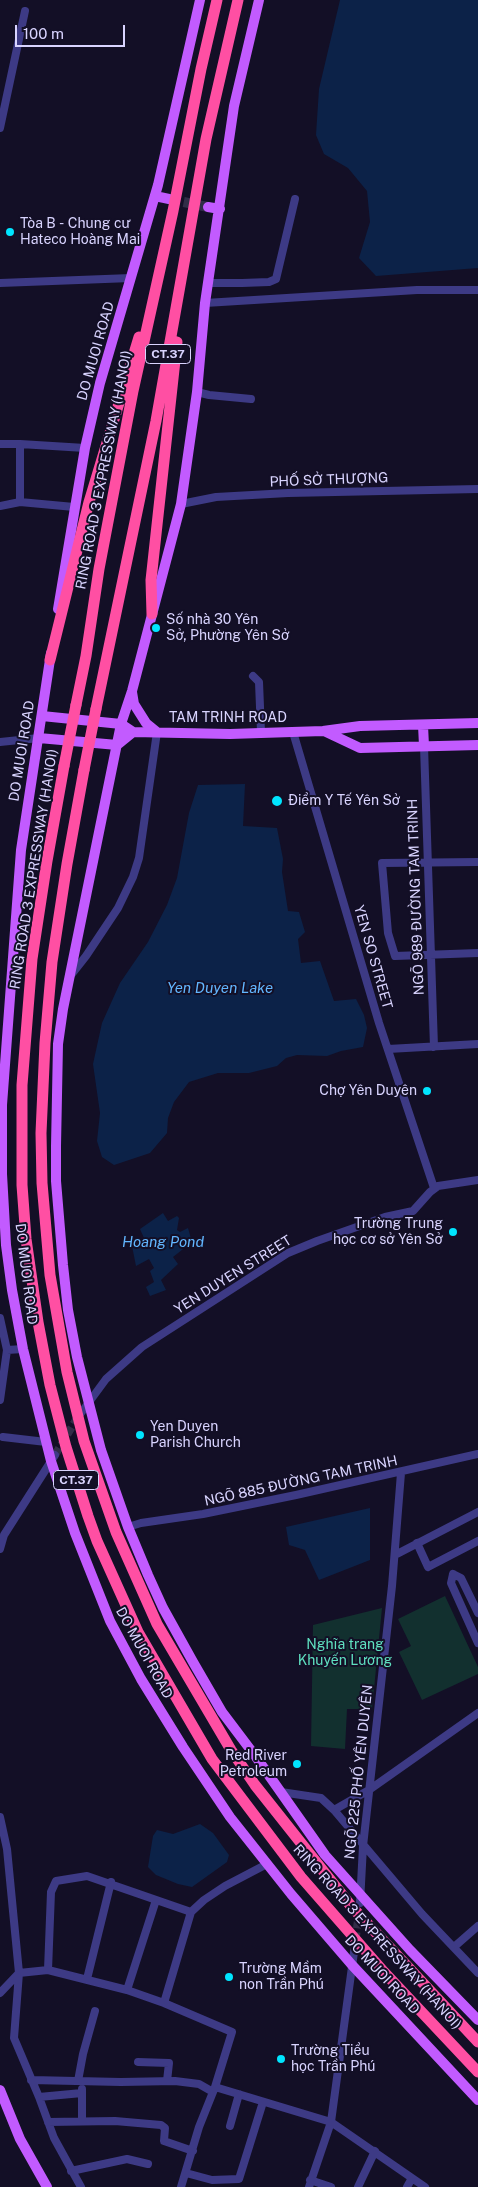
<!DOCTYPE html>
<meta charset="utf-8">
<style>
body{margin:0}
#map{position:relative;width:478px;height:2187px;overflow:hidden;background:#130f26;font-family:"Public Sans",sans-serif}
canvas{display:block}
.scale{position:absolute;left:15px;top:25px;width:110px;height:22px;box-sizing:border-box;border:2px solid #d9d4ff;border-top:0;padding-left:6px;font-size:15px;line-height:18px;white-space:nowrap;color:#d9d4ff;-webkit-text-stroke:4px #130f26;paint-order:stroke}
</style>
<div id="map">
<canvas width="478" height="2187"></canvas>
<div class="scale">100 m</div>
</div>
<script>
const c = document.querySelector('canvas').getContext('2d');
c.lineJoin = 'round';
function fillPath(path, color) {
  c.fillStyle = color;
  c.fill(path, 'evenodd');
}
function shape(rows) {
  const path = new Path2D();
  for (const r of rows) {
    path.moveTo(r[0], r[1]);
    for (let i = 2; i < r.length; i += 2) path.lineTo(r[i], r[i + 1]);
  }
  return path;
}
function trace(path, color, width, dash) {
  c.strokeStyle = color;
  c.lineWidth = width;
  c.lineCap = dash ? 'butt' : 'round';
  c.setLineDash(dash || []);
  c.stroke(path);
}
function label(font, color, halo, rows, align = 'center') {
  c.font = font + ' "Public Sans",sans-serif';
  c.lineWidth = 4;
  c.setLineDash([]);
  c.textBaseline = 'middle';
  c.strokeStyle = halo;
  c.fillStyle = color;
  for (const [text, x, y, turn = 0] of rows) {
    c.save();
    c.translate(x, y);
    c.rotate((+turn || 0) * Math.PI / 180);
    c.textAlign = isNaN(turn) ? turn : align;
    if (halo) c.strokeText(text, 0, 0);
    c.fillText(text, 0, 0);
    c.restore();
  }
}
const green = shape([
 [445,1596,478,1667,478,1674,422,1700,399,1652,411,1646,398,1619],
 [382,1608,372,1709,347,1709,345,1749,311,1746,313,1625]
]);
const water = shape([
 [340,0,478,0,478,268,376,276,359,258,370,222,367,191,348,168,324,154,316,135,319,89],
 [245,784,243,826,277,828,283,859,282,872,288,911,299,912,305,932,298,939,301,963,320,961,334,1001,356,999,364,1015,367,1028,363,1047,341,1051,327,1056,297,1055,286,1058,277,1066,249,1073,218,1073,189,1082,174,1102,168,1118,167,1133,150,1153,114,1165,102,1157,97,1141,100,1113,93,1064,102,1023,120,983,148,942,167,905,177,878,189,813,198,785],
 [163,1213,168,1221,177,1216,179,1218,177,1230,180,1232,188,1228,192,1242,173,1257,178,1264,161,1280,166,1290,150,1296,146,1287,154,1282,150,1271,154,1268,149,1259,136,1266,132,1246,144,1238,140,1229],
 [370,1508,370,1560,319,1580,305,1550,289,1545,286,1527],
 [200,1824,213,1833,229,1855,227,1862,192,1887,178,1884,156,1875,148,1867,153,1836,157,1830,173,1834]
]);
const minorTunnel = shape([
 [55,1455,79,1415],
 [354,1952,359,1912]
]);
const majorTunnel = shape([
 [169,199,208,207]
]);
const minor = shape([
 [0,128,25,11],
 [0,283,131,278],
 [208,283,242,283,269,282,276,279,295,199],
 [205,303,417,290,478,290],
 [197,392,209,395,251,399],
 [0,444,20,444,20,502],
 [20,444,85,448],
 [181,504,216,497,288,493,478,489],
 [0,506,20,502,74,507],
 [253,676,259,682,261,732],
 [293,732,379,1023,434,1188],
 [0,742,39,738],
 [424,746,434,1047],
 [478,862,382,863,388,933,395,956,478,953],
 [71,975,86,956,118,908,133,877,139,858,157,732],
 [388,1049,478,1044],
 [0,1318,7,1350,0,1400],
 [7,1350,23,1349],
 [81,1413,106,1379,142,1347,288,1253,317,1241,385,1217,413,1211,430,1192,438,1186,478,1180],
 [3,1437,46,1442],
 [128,1527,141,1523,203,1514,296,1495,478,1454],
 [417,1543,428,1567,478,1541],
 [0,1549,4,1535,55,1455],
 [395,1555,478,1512],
 [453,1574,451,1583,478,1643],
 [453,1574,461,1578,478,1613],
 [281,1792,321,1798,334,1810,422,1914,478,1973],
 [334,1810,369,1790,478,1713],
 [0,1817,7,1849,19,1973,14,2038,39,2097,54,2138,81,2187],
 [360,1903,363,1846,392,1586,401,1473],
 [454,1947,478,1926],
 [48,1970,51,1892,56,1881,87,1876,191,1912],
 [87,1979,111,1882],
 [127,1990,156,1900],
 [0,1993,19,1973,48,1970,127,1990,164,2003,232,2032,215,2087,199,2127,181,2187],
 [164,2003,191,1912,204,1900,225,1886,267,1864],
 [138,2062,169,2063,167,2081],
 [31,2080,121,2082,175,2081,199,2084,213,2092],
 [78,2081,83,2054,95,2011],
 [215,2087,331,2122,425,2187],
 [82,2089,82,2121],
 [39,2097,82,2093],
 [48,2122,115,2121,161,2125,165,2128,164,2141,193,2151],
 [230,2126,239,2094],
 [71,2171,127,2159,148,2164],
 [186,2173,212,2180,239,2179,263,2102],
 [310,2180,331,2187],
 [309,2187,331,2122,354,1952],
 [358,2187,375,2151],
 [407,2187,412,2178]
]);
const major = shape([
 [259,0,234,106,205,303,197,392,181,504,132,691,121,724,63,1009,58,1044,56,1146,56,1181,63,1265,68,1310,77,1357,101,1450,128,1527,148,1575,163,1608,193,1662,222,1712,256,1757,325,1855,410,1950,478,2020],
 [155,196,169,199],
 [208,207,220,209],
 [58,609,85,448,100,383,158,185,200,0],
 [51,653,21,850,2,1105,2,1174,6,1245,12,1290,23,1349,51,1461,75,1533,110,1621,141,1679,183,1747,230,1817,291,1894,352,1965,478,2100],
 [132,692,134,704,146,723,157,732],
 [42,716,121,724,133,732,230,734,323,731,360,726,478,723],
 [423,725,424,746],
 [324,731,360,748,478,745],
 [39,738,117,745,133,732],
 [0,2090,20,2139,47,2187]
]);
const highway = shape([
 [152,614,151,580,177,342],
 [50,660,89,502,139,337],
 [76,705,86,656,99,569,133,391,173,211,201,69,217,0],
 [96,709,156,421,206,139,238,0],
 [64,766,47,861,32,959,22,1085,22,1185,26,1239,38,1322,50,1385,66,1447,88,1516,97,1541,138,1632,212,1759,301,1877,384,1972,478,2072],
 [84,770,67,864,52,962,45,1043,41,1133,42,1183,50,1275,67,1372,84,1441,116,1532,157,1624,231,1750,255,1785,351,1906,478,2042]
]);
const highwayBridge = shape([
 [64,766,76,705],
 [84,770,96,709]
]);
const markers = [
 [10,232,5,"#00e5ff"],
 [156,628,5,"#00e5ff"],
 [277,801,6,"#00e5ff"],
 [427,1091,5,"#00e5ff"],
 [453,1232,5,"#00e5ff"],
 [140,1435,5,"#00e5ff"],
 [297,1764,5,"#00e5ff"],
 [229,1977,5,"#00e5ff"],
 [281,2059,5,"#00e5ff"]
];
const shields = [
 [168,354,45],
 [76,1480,45]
];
const shieldNames = [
 ["CT.37",168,354],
 ["CT.37",76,1480]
];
const poiNames = [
 ["Tòa B - Chung cư",20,224],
 ["Hateco Hoàng Mai",20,240],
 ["Số nhà 30 Yên",166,620],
 ["Sở, Phường Yên Sở",166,636],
 ["Điểm Y Tế Yên Sở",288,801],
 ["Chợ Yên Duyên",417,1091,"right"],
 ["Trường Trung",443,1224,"right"],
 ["học cơ sở Yên Sở",443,1240,"right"],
 ["Yen Duyen",150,1427],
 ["Parish Church",150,1443],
 ["Red River",287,1756,"right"],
 ["Petroleum",287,1772,"right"],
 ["Trường Mầm",239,1969],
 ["non Trần Phú",239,1985],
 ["Trường Tiểu",291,2051],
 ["học Trần Phú",291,2067]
];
const streetNames = [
 ["DO MUOI ROAD",96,351,-74],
 ["RING ROAD 3 EXPRESSWAY (HANOI)",104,470,-79],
 ["PHỐ SỞ THƯỢNG",329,480,-2],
 ["TAM TRINH ROAD",228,718],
 ["DO MUOI ROAD",22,751,-81],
 ["RING ROAD 3 EXPRESSWAY (HANOI)",34,869,-81],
 ["NGÕ 989 ĐƯỜNG TAM TRINH",416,897,-92],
 ["YEN SO STREET",373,957,74],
 ["DO MUOI ROAD",26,1274,83],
 ["YEN DUYEN STREET",233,1275,-32],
 ["NGÕ 885 ĐƯỜNG TAM TRINH",301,1481,-12],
 ["DO MUOI ROAD",144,1653,61],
 ["NGÕ 225 PHỐ YÊN DUYÊN",359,1772,-84],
 ["RING ROAD 3 EXPRESSWAY (HANOI)",377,1937,48],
 ["DO MUOI ROAD",382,1975,47]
];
const parkNames = [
 ["Nghĩa trang",345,1645],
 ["Khuyến Lương",345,1661]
];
const waterNames = [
 ["Yen Duyen Lake",220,988],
 ["Hoang Pond",163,1242]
];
fillPath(green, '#12302f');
fillPath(water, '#0c2248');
trace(minorTunnel, '#312d47', 8, [8, 4]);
trace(majorTunnel, '#312d47', 10, [10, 5]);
trace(minor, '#3d3a85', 8);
trace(major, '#c25bff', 10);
trace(highway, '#ff4fa3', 11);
trace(highwayBridge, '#ff4fa3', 11);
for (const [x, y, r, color] of markers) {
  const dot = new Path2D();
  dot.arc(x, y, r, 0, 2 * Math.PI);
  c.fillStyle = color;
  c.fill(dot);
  trace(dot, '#130f26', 2);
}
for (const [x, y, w] of shields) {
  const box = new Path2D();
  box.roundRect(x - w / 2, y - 9.5, w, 19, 4);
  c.fillStyle = '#130f26';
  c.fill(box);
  trace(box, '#d9d4ff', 1);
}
label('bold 12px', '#d9d4ff', null, shieldNames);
label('14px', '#d9d4ff', '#130f26', poiNames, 'left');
label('14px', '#d9d4ff', '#130f26', streetNames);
label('14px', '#5fe0c0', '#130f26', parkNames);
label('italic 15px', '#62b6ff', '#130f26', waterNames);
</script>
